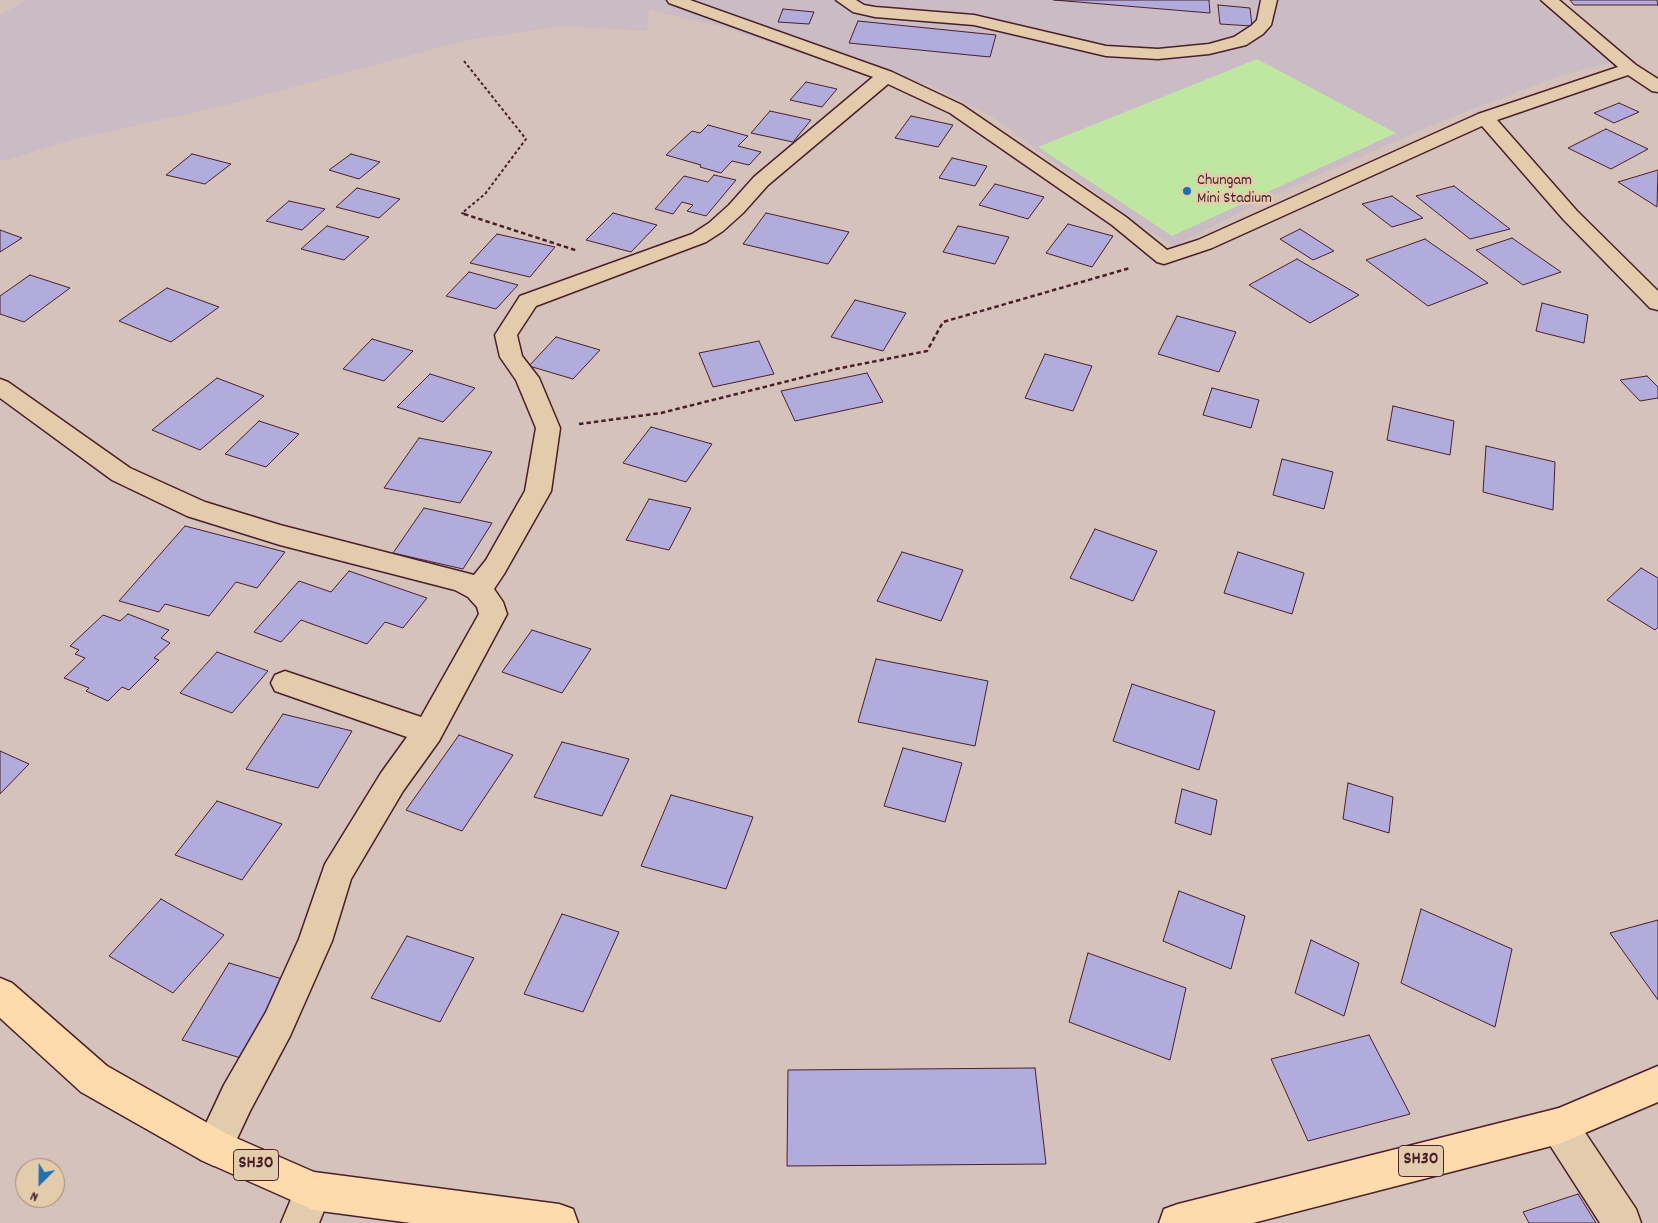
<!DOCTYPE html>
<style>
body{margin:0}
#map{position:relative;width:1658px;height:1223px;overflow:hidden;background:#d4c2bb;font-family:Dekko,sans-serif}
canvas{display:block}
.north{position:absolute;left:15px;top:1158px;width:50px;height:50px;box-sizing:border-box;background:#e2ccac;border:1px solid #a58778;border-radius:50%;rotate:203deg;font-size:14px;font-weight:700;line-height:20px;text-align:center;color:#4a1f2b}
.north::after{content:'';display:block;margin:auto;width:18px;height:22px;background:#1f6fb2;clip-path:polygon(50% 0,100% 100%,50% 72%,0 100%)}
</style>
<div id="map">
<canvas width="1658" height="1223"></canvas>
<div class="north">N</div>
</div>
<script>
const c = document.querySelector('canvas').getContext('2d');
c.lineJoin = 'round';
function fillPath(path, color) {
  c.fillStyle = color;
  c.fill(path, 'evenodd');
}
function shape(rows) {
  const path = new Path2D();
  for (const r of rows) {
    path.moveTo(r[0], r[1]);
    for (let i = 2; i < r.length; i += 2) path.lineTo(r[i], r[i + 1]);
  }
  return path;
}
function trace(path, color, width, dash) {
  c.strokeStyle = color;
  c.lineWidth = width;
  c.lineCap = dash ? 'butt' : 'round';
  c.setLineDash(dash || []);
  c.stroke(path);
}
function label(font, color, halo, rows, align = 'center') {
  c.font = font + ' Dekko,sans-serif';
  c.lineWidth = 5;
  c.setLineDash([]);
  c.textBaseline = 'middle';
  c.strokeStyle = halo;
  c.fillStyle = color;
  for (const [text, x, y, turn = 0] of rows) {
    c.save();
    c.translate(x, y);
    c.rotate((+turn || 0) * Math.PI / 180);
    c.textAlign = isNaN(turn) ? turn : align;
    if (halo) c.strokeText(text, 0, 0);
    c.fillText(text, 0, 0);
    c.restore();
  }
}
const built = shape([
 [27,0,1536,0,1611,62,1557,77,1444,120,1280,192,1174,246,1135,222,990,115,928,84,797,52,716,25,649,10,647,31,561,26,463,41,227,105,71,140,4,161,0,160,0,15]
]);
const green = shape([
 [1257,59,1396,133,1172,236,1038,147]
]);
const building = shape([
 [1054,0,1209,0,1210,13,1054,0],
 [1570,0,1657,0,1658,5,1574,5,1570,0],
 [1218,5,1250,8,1252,26,1220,24,1218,5],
 [783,9,814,12,809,24,778,22,783,9],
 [858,21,996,35,990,57,849,43,858,21],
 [806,82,837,89,822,107,790,100,806,82],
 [1619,103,1639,112,1614,123,1594,113,1619,103],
 [770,111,811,120,793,142,751,133,770,111],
 [911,116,953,125,938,147,895,138,911,116],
 [708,125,748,136,738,146,761,152,749,165,732,161,721,173,700,167,701,165,666,155,692,131,700,133,708,125],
 [1606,129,1648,149,1611,169,1568,148,1606,129],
 [192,154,231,164,205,184,166,175,192,154],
 [351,154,380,162,359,179,329,170,351,154],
 [952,158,987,166,975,186,939,178,952,158],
 [1658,170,1657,207,1618,182,1658,170],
 [714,175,736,180,706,216,687,211,693,205,682,202,673,214,655,209,684,176,708,182,714,175],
 [995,184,1044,197,1028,219,979,205,995,184],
 [1454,186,1510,229,1470,239,1416,196,1454,186],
 [357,188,400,199,379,218,336,207,357,188],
 [1392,196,1423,218,1392,227,1362,204,1392,196],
 [289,201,325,209,302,230,266,221,289,201],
 [613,213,657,225,631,252,586,240,613,213],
 [766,213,849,232,828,264,743,244,766,213],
 [1068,224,1113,236,1092,267,1046,253,1068,224],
 [327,226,369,237,344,260,301,249,327,226],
 [958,226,1009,237,995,264,943,252,958,226],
 [1300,229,1334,251,1313,260,1280,239,1300,229],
 [0,230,22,238,0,252,0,230],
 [497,234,555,247,530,277,470,263,497,234],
 [1512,238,1561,272,1523,285,1476,250,1512,238],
 [1425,239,1488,283,1428,306,1366,260,1425,239],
 [1297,259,1359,295,1310,323,1249,285,1297,259],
 [469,272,518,285,496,309,446,296,469,272],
 [30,275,70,288,24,322,0,314,0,296,30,275],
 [167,288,219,307,171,342,119,321,167,288],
 [855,300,906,313,883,351,831,337,855,300],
 [1542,303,1588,315,1584,343,1536,331,1542,303],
 [1177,316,1236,332,1219,372,1158,354,1177,316],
 [556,337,600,350,573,379,529,366,556,337],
 [372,339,413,351,384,381,343,369,372,339],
 [759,341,774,374,713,387,699,353,759,341],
 [1045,354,1092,366,1073,411,1025,398,1045,354],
 [867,373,883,402,795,421,781,391,867,373],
 [430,374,475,388,443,422,397,407,430,374],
 [1647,376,1658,387,1658,398,1640,401,1620,380,1647,376],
 [217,378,264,396,200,450,152,430,217,378],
 [1212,388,1259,400,1251,428,1203,415,1212,388],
 [1393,406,1454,421,1450,455,1387,440,1393,406],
 [259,421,299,434,266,467,225,454,259,421],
 [651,427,712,444,686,482,623,463,651,427],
 [419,438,492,452,460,503,384,488,419,438],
 [1486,446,1555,462,1553,510,1483,492,1486,446],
 [1282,459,1333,472,1324,509,1273,495,1282,459],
 [649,499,691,508,669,550,626,540,649,499],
 [424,508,492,523,463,569,393,553,424,508],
 [185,526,285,552,257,588,236,582,209,616,165,604,159,612,119,601,185,526],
 [1095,529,1157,551,1133,601,1070,578,1095,529],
 [902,552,963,570,941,621,877,601,902,552],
 [1238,552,1304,573,1292,614,1224,593,1238,552],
 [1641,568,1658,578,1658,627,1655,630,1607,600,1641,568],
 [349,571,427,598,403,628,385,622,367,644,301,620,281,642,254,632,299,581,331,592,349,571],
 [128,614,169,630,161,638,170,643,154,658,159,660,129,690,122,687,108,701,86,691,89,688,64,678,85,658,75,654,79,650,70,646,103,615,120,621,128,614],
 [532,630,591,649,562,693,502,672,532,630],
 [217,652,268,671,232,713,180,693,217,652],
 [876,659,988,681,975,746,858,722,876,659],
 [1132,684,1215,711,1199,770,1113,741,1132,684],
 [283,714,352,731,318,788,246,769,283,714],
 [459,735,513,755,462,831,406,810,459,735],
 [562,742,629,759,602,816,534,797,562,742],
 [903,748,962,763,945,822,884,806,903,748],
 [0,751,29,764,0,794,0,751],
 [1348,783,1393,797,1389,833,1343,819,1348,783],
 [1182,789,1217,800,1211,835,1175,823,1182,789],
 [671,795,753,817,726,889,641,866,671,795],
 [217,801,282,824,242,880,175,855,217,801],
 [1179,891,1245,916,1231,969,1163,941,1179,891],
 [161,899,224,935,173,993,109,956,161,899],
 [1421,909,1512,949,1495,1027,1401,983,1421,909],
 [562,914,619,932,583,1012,524,994,562,914],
 [1658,920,1658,1000,1610,933,1658,920],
 [407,936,474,958,440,1022,371,998,407,936],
 [1311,940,1359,963,1344,1016,1295,993,1311,940],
 [1088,953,1186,988,1170,1060,1069,1022,1088,953],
 [229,963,289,981,244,1059,182,1040,229,963],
 [1369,1035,1410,1114,1308,1141,1271,1059,1369,1035],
 [1035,1068,1046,1164,787,1166,788,1070,1035,1068],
 [1578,1194,1596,1223,1529,1223,1523,1212,1578,1194]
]);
const pathFar1 = shape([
 [464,61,526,139,485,194,462,213,468,215]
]);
const path = shape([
 [464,214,578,251],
 [579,424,661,413,836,369,927,351,943,322,1130,268]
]);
const minor = shape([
 [667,0,690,0,892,72,962,105,1126,217,1167,250,1198,240,1478,114,1618,67,1541,0,1559,0,1636,65,1658,79,1658,92,1652,91,1628,75,1497,120,1577,211,1658,291,1658,310,1650,308,1563,219,1482,126,1212,248,1164,264,1157,262,1112,225,950,113,888,84,768,185,743,213,723,231,706,242,536,306,517,335,522,356,539,378,560,428,551,491,504,574,494,589,503,602,507,614,439,741,403,791,351,879,332,941,290,1036,250,1111,227,1160,214,1166,201,1160,195,1147,201,1134,224,1085,266,1012,299,939,325,864,381,773,407,737,275,691,271,683,275,675,285,671,421,717,479,614,477,607,468,597,455,590,280,545,187,516,112,480,0,398,0,379,8,382,130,468,205,502,280,525,474,575,486,560,525,491,536,428,516,380,500,357,495,335,520,296,692,234,709,223,729,205,754,177,873,77,669,3,667,0],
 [836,0,856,0,864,5,875,7,974,15,1106,46,1158,49,1209,44,1234,37,1251,26,1257,20,1261,0,1277,0,1271,25,1263,34,1246,45,1209,54,1158,59,1106,56,974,25,875,17,853,12,836,0],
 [1559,1108,1572,1113,1636,1209,1641,1223,1600,1223,1546,1139,1541,1126,1546,1113,1559,1108],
 [313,1172,326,1178,332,1191,319,1223,281,1223,300,1178,313,1172]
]);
const major = shape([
 [0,978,12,983,107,1066,227,1134,314,1172,559,1204,573,1209,578,1223,411,1223,313,1210,300,1204,201,1160,81,1092,0,1018,0,978],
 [1658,1066,1658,1102,1559,1144,1253,1223,1159,1223,1164,1209,1178,1204,1559,1108,1658,1066]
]);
const markers = [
 [1187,191,5,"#1f6fb2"]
];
const farPoinames = [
 ["Chungam",1197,182],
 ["Mini Stadium",1197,200]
];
const shields = [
 [1421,1161,45],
 [256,1165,45]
];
const shieldNames = [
 ["SH30",1421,1161],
 ["SH30",256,1165]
];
fillPath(built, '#cabbc5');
fillPath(green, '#c0e7a2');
fillPath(building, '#b2acdd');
trace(building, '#4a1f2b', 1);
trace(minor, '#4a1f2b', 3);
trace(major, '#4a1f2b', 3);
trace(pathFar1, '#4a1f2b', 2, [3, 2.5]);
trace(path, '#4a1f2b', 2.5, [4.5, 3]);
fillPath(minor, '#e2ccac');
fillPath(major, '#fedbac');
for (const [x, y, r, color] of markers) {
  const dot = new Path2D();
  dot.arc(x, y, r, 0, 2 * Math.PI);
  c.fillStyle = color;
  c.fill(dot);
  trace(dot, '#e2ccac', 2);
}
label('16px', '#4a1f2b', '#e2ccac', farPoinames, 'left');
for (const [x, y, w] of shields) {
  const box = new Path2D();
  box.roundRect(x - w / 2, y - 15.5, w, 31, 4);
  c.fillStyle = '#e2ccac';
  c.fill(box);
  trace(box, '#4a1f2b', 1);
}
label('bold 18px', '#4a1f2b', null, shieldNames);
</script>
